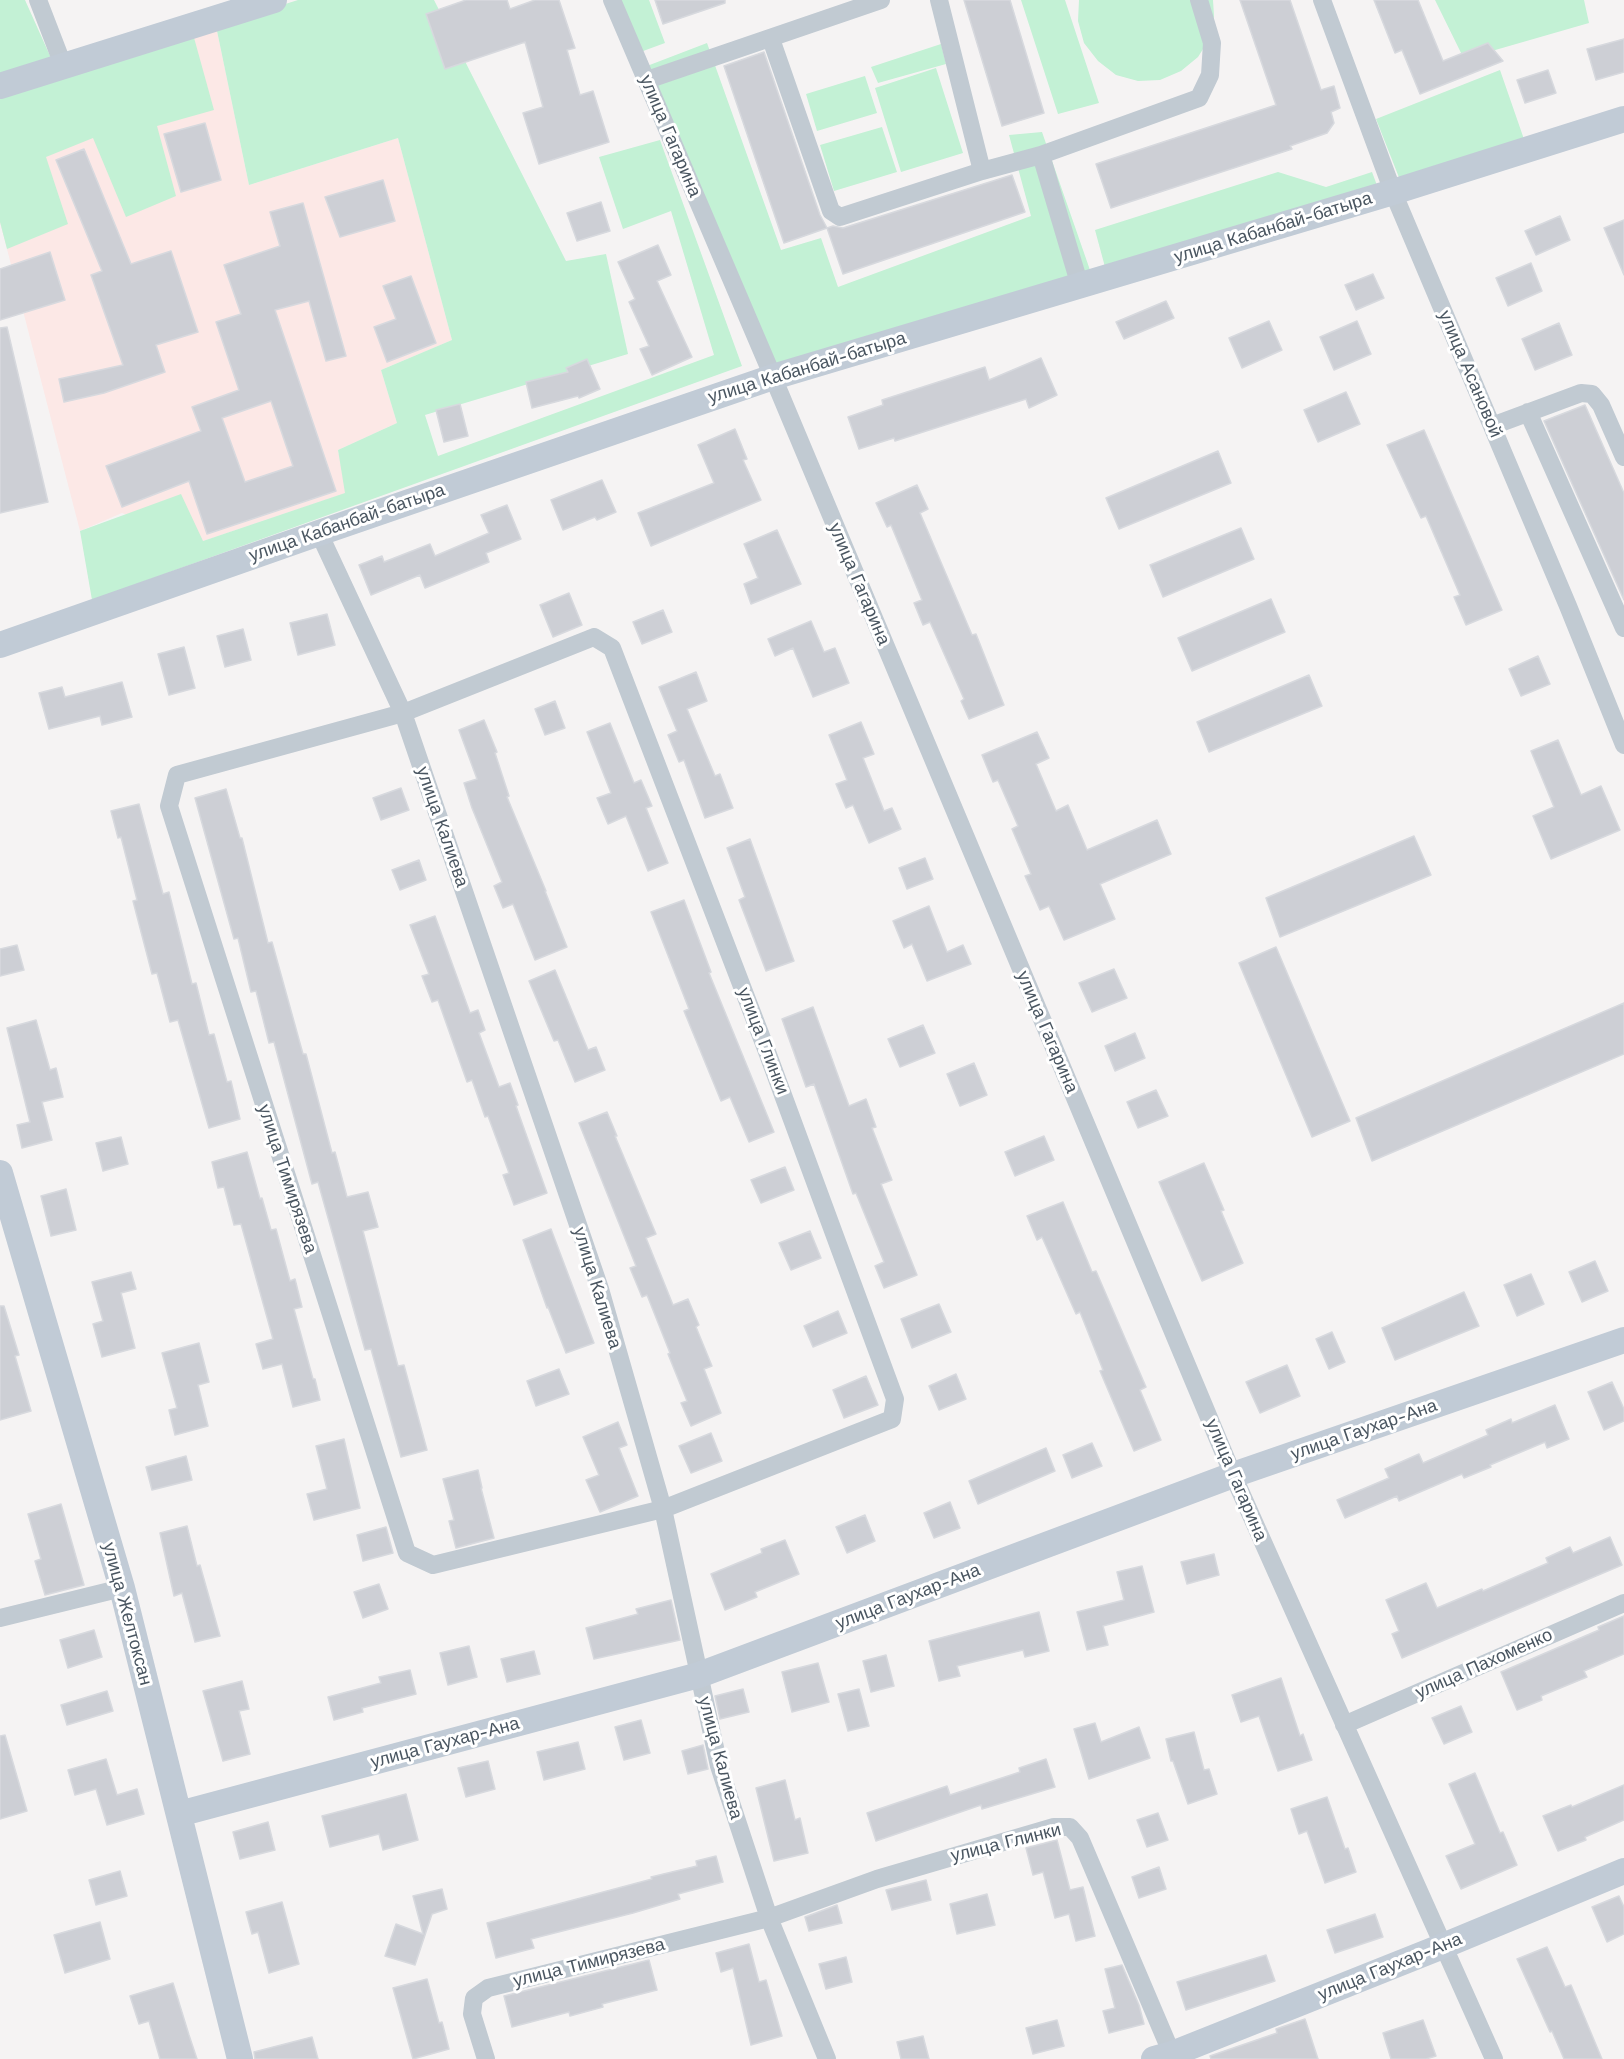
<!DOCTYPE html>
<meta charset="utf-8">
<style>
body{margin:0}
canvas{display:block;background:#f5f3f3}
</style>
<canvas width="1624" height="2059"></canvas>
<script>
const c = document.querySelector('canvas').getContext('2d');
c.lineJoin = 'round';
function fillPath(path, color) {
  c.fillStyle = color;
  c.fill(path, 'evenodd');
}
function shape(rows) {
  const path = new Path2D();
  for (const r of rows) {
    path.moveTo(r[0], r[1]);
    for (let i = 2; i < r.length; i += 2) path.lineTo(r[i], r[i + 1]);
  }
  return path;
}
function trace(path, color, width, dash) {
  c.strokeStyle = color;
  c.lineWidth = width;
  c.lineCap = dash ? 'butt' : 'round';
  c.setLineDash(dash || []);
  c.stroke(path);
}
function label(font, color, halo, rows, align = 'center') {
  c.font = font + ' "Work Sans",sans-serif';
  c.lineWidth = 6;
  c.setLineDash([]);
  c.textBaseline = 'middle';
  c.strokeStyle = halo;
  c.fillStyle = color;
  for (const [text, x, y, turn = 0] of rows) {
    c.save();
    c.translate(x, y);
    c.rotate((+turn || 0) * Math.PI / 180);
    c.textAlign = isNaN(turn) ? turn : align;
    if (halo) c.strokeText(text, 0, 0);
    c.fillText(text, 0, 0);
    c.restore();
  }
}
const medical = shape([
 [216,26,249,185,398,138,452,340,381,370,397,423,338,450,346,493,203,541,122,513,80,531,0,222,0,96]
]);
const green = shape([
 [0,0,25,0,51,58,0,74],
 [298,0,434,0,566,261,606,254,628,354,425,415,438,456,714,355,671,211,623,229,599,157,660,140,742,366,92,600,80,531,181,494,203,541,345,493,338,450,397,423,381,370,452,340,398,138,249,185,216,26],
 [612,0,649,0,665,43,635,54],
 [1021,0,1065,0,1099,103,1058,114],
 [1079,0,1213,0,1214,16,1210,38,1198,57,1181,71,1160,80,1138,81,1116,75,1098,61,1084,43,1078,21],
 [1435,0,1584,0,1589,23,1464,59],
 [193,34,214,110,157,126,176,196,126,217,93,138,46,157,68,224,7,249,0,222,0,96],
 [707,43,781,250,821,238,838,287,1031,216,1009,135,1042,132,1091,273,776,369,647,66],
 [941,44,946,64,878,83,871,67],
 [936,68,963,153,901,172,875,88],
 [1500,70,1526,145,1400,180,1376,119],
 [865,76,877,113,817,131,806,94],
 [882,127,897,172,834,191,820,145],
 [1278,172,1326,187,1372,172,1378,188,1105,267,1095,230]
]);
const building = shape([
 [466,0,507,0,510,9,535,0,559,0,575,48,567,50,580,95,593,91,609,142,539,164,523,113,543,107,525,42,445,69,426,14,466,0],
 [655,0,725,0,725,3,663,24,655,0],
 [964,0,1010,0,1044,113,1002,126,964,0],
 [1240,0,1290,0,1321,90,1334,86,1340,108,1331,112,1334,123,1327,133,1290,146,1292,149,1111,208,1096,164,1276,105,1240,0],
 [1374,0,1418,0,1443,61,1488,43,1503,61,1420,94,1402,50,1395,53,1374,0],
 [1624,39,1624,72,1596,80,1587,49,1624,39],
 [764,52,820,215,827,228,784,243,724,66,764,52],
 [1548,70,1556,93,1525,103,1517,80,1548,70],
 [205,123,221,180,181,192,164,134,205,123],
 [84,149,131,264,171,251,198,332,156,345,165,372,104,393,64,402,59,379,123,365,91,275,102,271,56,160,84,149],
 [1012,175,1025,212,843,274,827,228,833,226,843,228,1012,175],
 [383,180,395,221,340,237,325,197,383,180],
 [601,202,610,231,577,241,567,213,601,202],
 [303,203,346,356,326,361,309,301,275,310,336,491,207,534,189,481,122,507,106,466,201,431,192,407,239,390,216,322,241,314,224,265,280,246,270,212,303,203],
 [271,401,293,466,245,482,222,418,271,401],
 [1560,216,1570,240,1536,255,1525,231,1560,216],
 [1624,220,1624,275,1604,228,1624,220],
 [658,245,671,275,657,281,692,357,652,375,640,349,649,346,629,302,635,299,618,262,658,245],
 [50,252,65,300,0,320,0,269,50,252],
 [1531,263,1542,291,1508,306,1496,278,1531,263],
 [1373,274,1384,298,1356,310,1345,285,1373,274],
 [411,276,436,343,387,362,374,327,396,319,383,286,411,276],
 [1166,301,1174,318,1124,339,1116,322,1166,301],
 [1269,321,1282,350,1242,368,1229,338,1269,321],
 [1357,321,1371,354,1334,370,1320,337,1357,321],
 [1559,323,1572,355,1535,370,1522,339,1559,323],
 [7,327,48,502,0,513,0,328,7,327],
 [1041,358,1057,395,1029,408,1026,399,895,441,894,438,859,449,848,417,883,405,882,400,985,367,989,380,1041,358],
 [587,359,600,389,579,398,578,396,532,408,526,382,568,372,566,368,587,359],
 [1346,392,1360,424,1318,442,1304,410,1346,392],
 [460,404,468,436,444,442,436,410,460,404],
 [1585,405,1624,493,1624,600,1544,421,1585,405],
 [735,429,747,459,743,460,761,500,651,546,638,513,714,483,698,445,735,429],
 [1424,430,1502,610,1466,625,1454,597,1460,595,1426,516,1421,518,1387,445,1424,430],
 [1218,451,1231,483,1119,529,1106,498,1218,451],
 [602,480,616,512,597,520,595,517,563,530,551,500,602,480],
 [917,485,928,509,920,513,972,635,976,634,1004,705,969,719,961,701,964,699,930,622,923,625,914,603,922,600,891,525,887,527,876,503,917,485],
 [507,505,521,539,486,553,489,562,425,588,420,575,371,595,359,565,382,556,384,562,430,544,435,556,489,533,481,515,507,505],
 [1241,528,1254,559,1163,597,1150,565,1241,528],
 [777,530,801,584,751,604,744,584,758,578,744,544,777,530],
 [569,593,582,625,553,637,540,605,569,593],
 [1271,599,1285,632,1192,671,1178,638,1271,599],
 [663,610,672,632,642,644,633,622,663,610],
 [327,614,335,645,298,655,290,623,327,614],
 [811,621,824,652,835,648,849,683,813,697,793,648,775,656,768,639,811,621],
 [243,629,251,660,225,667,217,636,243,629],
 [184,647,195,688,169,695,158,654,184,647],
 [1538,656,1550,684,1521,696,1509,669,1538,656],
 [696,672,707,701,687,709,715,776,720,774,733,808,705,818,684,760,679,762,668,735,677,731,659,687,696,672],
 [1309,675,1322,706,1209,752,1197,722,1309,675],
 [122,682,132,717,102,725,100,716,49,729,39,693,62,687,65,697,122,682],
 [555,701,565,728,545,735,535,709,555,701],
 [484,720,497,752,495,753,509,796,507,797,546,891,545,891,567,947,535,960,513,904,503,908,494,886,502,882,472,808,464,783,477,779,459,730,484,720],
 [861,722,874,754,863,758,884,811,892,808,901,829,869,843,853,805,846,808,836,784,847,780,829,735,861,722],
 [610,723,634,783,641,780,652,806,646,808,668,863,648,871,626,816,608,824,597,798,611,793,587,732,610,723],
 [1037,732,1049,758,1036,764,1056,811,1068,805,1087,850,1157,820,1171,854,1100,884,1115,919,1064,940,1049,906,1040,910,1025,876,1031,874,1012,829,1018,826,998,780,993,782,982,755,1037,732],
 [1558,740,1581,795,1601,786,1620,830,1551,859,1533,816,1554,807,1531,751,1558,740],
 [401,788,409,810,381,820,373,798,401,788],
 [226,789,240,838,242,838,268,943,272,942,303,1054,306,1054,332,1153,335,1152,347,1197,368,1192,378,1227,363,1231,398,1366,404,1365,427,1450,401,1457,371,1349,365,1350,318,1182,312,1184,274,1042,269,1043,256,991,251,992,238,938,234,939,195,798,226,789],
 [139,804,163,894,169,892,192,984,196,983,209,1035,214,1034,227,1082,231,1081,240,1119,209,1128,178,1020,170,1022,157,973,152,974,133,901,137,900,121,837,118,838,111,811,139,804],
 [1414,836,1431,875,1280,937,1266,898,1414,836],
 [750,839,794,961,766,971,739,900,745,897,727,848,750,839],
 [925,858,933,879,907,889,899,868,925,858],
 [419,860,426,880,400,890,392,870,419,860],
 [684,900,711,972,709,973,774,1132,749,1142,730,1097,721,1101,684,1011,689,1009,651,912,684,900],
 [929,906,947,952,963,945,971,964,927,981,912,944,904,948,893,921,929,906],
 [435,916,470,1013,478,1010,485,1030,479,1033,499,1087,510,1083,518,1105,516,1106,547,1193,514,1205,503,1175,509,1173,488,1116,485,1117,472,1080,467,1082,438,1000,432,1002,422,976,429,974,410,925,435,916],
 [17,945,24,970,0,976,0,949,17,945],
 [1276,947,1350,1121,1312,1137,1239,963,1276,947],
 [1114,969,1127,998,1092,1012,1079,983,1114,969],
 [555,970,588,1050,596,1047,605,1070,575,1082,558,1040,554,1041,529,981,555,970],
 [1624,1003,1624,1054,1372,1161,1356,1118,1624,1003],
 [813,1007,849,1106,866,1099,876,1127,872,1128,892,1180,881,1184,917,1275,884,1288,875,1266,884,1262,856,1193,853,1194,814,1084,806,1087,782,1019,813,1007],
 [36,1020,50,1070,56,1068,63,1097,42,1102,52,1140,22,1148,17,1125,30,1122,7,1028,36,1020],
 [923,1025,935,1053,900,1067,888,1039,923,1025],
 [1135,1033,1145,1058,1115,1071,1105,1046,1135,1033],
 [974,1063,987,1095,960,1106,947,1074,974,1063],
 [1156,1090,1168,1116,1138,1128,1127,1102,1156,1090],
 [607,1112,617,1136,615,1136,656,1234,646,1238,673,1305,688,1299,699,1325,696,1327,712,1366,704,1369,721,1413,691,1426,681,1403,687,1401,668,1354,670,1353,647,1295,642,1297,630,1268,636,1266,579,1123,607,1112],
 [1044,1136,1054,1160,1015,1176,1005,1152,1044,1136],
 [121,1137,128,1164,103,1171,96,1143,121,1137],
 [247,1152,260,1199,262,1198,271,1230,276,1229,290,1281,295,1279,302,1307,294,1309,313,1379,315,1379,320,1400,293,1407,282,1364,263,1369,256,1344,273,1339,241,1224,234,1225,224,1187,218,1188,212,1162,247,1152],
 [1204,1163,1224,1210,1221,1211,1243,1263,1202,1281,1159,1182,1204,1163],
 [785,1167,794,1190,761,1203,751,1180,785,1167],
 [66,1189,76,1230,51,1236,41,1196,66,1189],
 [1063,1202,1092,1272,1096,1271,1146,1387,1140,1390,1161,1440,1134,1451,1100,1371,1103,1370,1080,1312,1076,1314,1042,1237,1037,1240,1027,1216,1063,1202],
 [551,1229,594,1343,566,1353,548,1307,547,1308,523,1240,551,1229],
 [810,1231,821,1258,791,1270,779,1243,810,1231],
 [1595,1261,1608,1291,1582,1302,1569,1272,1595,1261],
 [131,1272,136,1289,121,1293,135,1348,102,1357,93,1324,103,1321,92,1282,131,1272],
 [1531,1274,1544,1304,1517,1316,1504,1285,1531,1274],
 [1464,1292,1479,1326,1395,1360,1382,1328,1464,1292],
 [939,1304,951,1332,912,1348,901,1319,939,1304],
 [0,1306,4,1306,19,1355,15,1356,31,1411,0,1420,0,1306],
 [838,1311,847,1333,813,1347,804,1326,838,1311],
 [1332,1332,1345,1362,1329,1369,1316,1339,1332,1332],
 [199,1343,209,1382,198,1385,208,1426,175,1435,169,1410,177,1408,162,1353,199,1343],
 [1287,1365,1300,1396,1260,1413,1246,1382,1287,1365],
 [559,1369,569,1394,536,1406,527,1381,559,1369],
 [956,1374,966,1399,939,1410,929,1386,956,1374],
 [866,1376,878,1405,844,1418,833,1390,866,1376],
 [1612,1382,1624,1409,1624,1421,1604,1430,1588,1392,1612,1382],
 [1555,1405,1569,1439,1547,1448,1545,1442,1490,1465,1491,1467,1464,1478,1462,1474,1399,1501,1397,1496,1345,1518,1337,1500,1389,1478,1385,1469,1419,1454,1423,1463,1488,1435,1486,1430,1511,1419,1512,1423,1555,1405],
 [618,1422,627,1445,619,1448,638,1496,600,1512,586,1480,599,1475,583,1437,618,1422],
 [711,1433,722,1461,691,1473,679,1446,711,1433],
 [344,1439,360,1508,314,1520,307,1494,327,1489,316,1446,344,1439],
 [1092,1443,1102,1466,1072,1478,1063,1455,1092,1443],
 [1046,1448,1055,1471,978,1504,969,1481,1046,1448],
 [186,1456,192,1480,152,1490,146,1467,186,1456],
 [478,1470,482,1488,481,1488,494,1538,456,1548,449,1521,454,1520,443,1479,478,1470],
 [950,1502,960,1528,934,1538,924,1513,950,1502],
 [61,1504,84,1585,45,1595,35,1561,41,1559,28,1514,61,1504],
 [865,1515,875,1541,847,1553,836,1527,865,1515],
 [187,1526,197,1566,200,1565,220,1636,195,1642,182,1593,174,1596,160,1533,187,1526],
 [386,1527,393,1553,363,1561,357,1535,386,1527],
 [1610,1537,1622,1565,1402,1658,1392,1634,1399,1631,1386,1600,1426,1583,1437,1608,1482,1589,1483,1591,1548,1563,1546,1558,1570,1547,1573,1553,1610,1537],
 [785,1540,799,1574,755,1592,757,1597,725,1610,711,1574,762,1553,761,1549,785,1540],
 [1214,1554,1219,1575,1187,1584,1181,1562,1214,1554],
 [1142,1566,1154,1612,1103,1626,1108,1645,1087,1650,1077,1612,1124,1600,1117,1572,1142,1566],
 [379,1584,388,1609,363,1618,354,1592,379,1584],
 [671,1600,680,1640,594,1659,586,1628,638,1614,636,1609,671,1600],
 [1039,1612,1049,1651,1025,1657,1023,1650,957,1666,960,1676,939,1681,929,1641,1039,1612],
 [1624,1616,1624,1654,1584,1671,1587,1677,1541,1696,1542,1700,1517,1710,1501,1672,1599,1630,1598,1627,1624,1616],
 [94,1630,102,1657,68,1668,60,1640,94,1630],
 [469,1646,477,1677,448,1685,440,1653,469,1646],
 [534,1651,540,1674,507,1682,501,1659,534,1651],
 [886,1655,894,1686,871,1692,863,1661,886,1655],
 [818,1663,829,1702,792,1712,782,1672,818,1663],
 [410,1670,416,1694,362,1708,363,1712,334,1720,328,1697,381,1683,379,1677,410,1670],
 [1281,1678,1300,1736,1303,1734,1312,1760,1278,1771,1259,1716,1241,1722,1232,1695,1281,1678],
 [242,1681,249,1709,239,1711,250,1754,223,1761,203,1691,242,1681],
 [743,1689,749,1712,720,1719,715,1696,743,1689],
 [859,1689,869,1726,848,1731,838,1694,859,1689],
 [107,1691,113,1711,67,1725,61,1705,107,1691],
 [1461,1706,1472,1732,1444,1744,1432,1718,1461,1706],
 [641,1720,650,1753,624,1760,615,1727,641,1720],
 [1095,1723,1101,1742,1139,1727,1150,1758,1089,1779,1074,1729,1095,1723],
 [1194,1732,1204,1770,1209,1769,1217,1794,1188,1804,1173,1761,1171,1761,1166,1739,1194,1732],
 [5,1735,27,1811,0,1819,0,1736,5,1735],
 [578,1742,585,1769,544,1780,537,1752,578,1742],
 [703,1745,708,1769,688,1774,682,1751,703,1745],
 [106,1759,117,1795,137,1789,144,1814,107,1825,96,1789,75,1795,68,1770,106,1759],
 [1046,1759,1055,1787,982,1809,981,1805,876,1841,867,1813,947,1786,950,1795,1020,1772,1019,1768,1046,1759],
 [488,1761,495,1789,466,1797,458,1768,488,1761],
 [1475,1773,1500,1833,1503,1832,1517,1865,1461,1889,1446,1856,1475,1844,1449,1784,1475,1773],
 [785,1780,795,1820,800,1818,808,1853,774,1861,756,1788,785,1780],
 [1624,1785,1624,1820,1585,1837,1586,1840,1558,1851,1543,1816,1571,1805,1572,1807,1624,1785],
 [406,1794,418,1840,383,1850,379,1834,330,1847,322,1816,406,1794],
 [1327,1797,1345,1849,1348,1848,1356,1872,1325,1883,1307,1831,1299,1834,1291,1809,1327,1797],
 [1158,1813,1168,1840,1147,1847,1137,1820,1158,1813],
 [268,1822,275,1850,240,1859,233,1832,268,1822],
 [1057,1840,1070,1890,1083,1887,1095,1936,1076,1941,1069,1914,1055,1918,1043,1872,1033,1875,1026,1848,1057,1840],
 [716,1856,723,1882,678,1894,680,1899,633,1913,531,1939,534,1948,496,1958,487,1923,652,1879,651,1877,697,1866,696,1861,716,1856],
 [1159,1867,1166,1889,1139,1898,1132,1877,1159,1867],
 [120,1871,127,1896,96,1905,89,1880,120,1871],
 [926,1880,931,1900,892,1910,886,1890,926,1880],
 [442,1889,447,1909,432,1914,415,1965,385,1956,396,1924,423,1934,413,1896,442,1889],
 [987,1894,995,1925,957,1934,950,1904,987,1894],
 [1619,1896,1624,1907,1624,1934,1607,1942,1592,1907,1619,1896],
 [282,1902,299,1964,269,1973,258,1932,252,1934,246,1912,282,1902],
 [837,1905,842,1923,809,1931,805,1917,837,1905],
 [1375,1914,1383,1937,1335,1953,1327,1930,1375,1914],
 [100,1922,110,1959,65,1973,54,1935,100,1922],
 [749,1944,759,1982,766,1980,782,2036,751,2045,733,1968,721,1972,716,1953,749,1944],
 [1547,1947,1565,1987,1571,1985,1602,2059,1564,2059,1552,2031,1550,2032,1517,1959,1547,1947],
 [1266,1955,1275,1981,1186,2010,1177,1982,1266,1955],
 [846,1957,852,1982,826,1989,819,1964,846,1957],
 [649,1960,657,1990,602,2004,603,2007,570,2016,569,2012,512,2027,504,1996,649,1960],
 [1122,1965,1139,2005,1144,2024,1109,2033,1103,2011,1115,2008,1105,1969,1122,1965],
 [427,1979,439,2023,442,2022,449,2049,413,2059,393,1988,427,1979],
 [173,1983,189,2035,197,2059,160,2059,149,2021,139,2024,130,1996,173,1983],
 [1305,2019,1318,2059,1211,2059,1210,2056,1277,2033,1276,2029,1305,2019],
 [1057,2020,1064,2046,1033,2054,1026,2028,1057,2020],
 [1423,2020,1436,2056,1426,2059,1391,2059,1383,2033,1423,2020],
 [923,2036,929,2059,901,2059,897,2042,923,2036],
 [312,2037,318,2059,255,2059,254,2052,312,2037]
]);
const street = shape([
 [38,0,63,65],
 [612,0,773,377,1233,1475,1494,2059],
 [1322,0,1393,192,1568,606,1624,745],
 [771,39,831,211,840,217,982,171,939,0],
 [647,80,881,0],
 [982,171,1041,155],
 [1080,286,1041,155,1199,98,1210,75,1212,43,1199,0],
 [1528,412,1624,628],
 [1492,426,1581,393,1592,394,1601,405,1624,457],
 [319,533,403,713,600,1289,663,1509,719,1766,769,1918,827,2059],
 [594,637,612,648,766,1049,895,1399,892,1419,663,1509,433,1565,407,1553,169,806,177,775,403,713,594,637],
 [0,1618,122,1588],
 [1344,1725,1624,1603],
 [486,2059,472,2014,474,1998,488,1988,769,1918,877,1879,1054,1827,1070,1827,1080,1838,1174,2059]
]);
const secondary = shape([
 [0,86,274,0],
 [0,645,319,533,773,377,1393,192,1624,119],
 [0,1173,122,1588,240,2059],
 [179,1814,699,1675,1233,1475,1624,1340],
 [1154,2059,1172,2054,1443,1946,1624,1871]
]);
const streetNames = [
 ["улица Гагарина",670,136,67],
 ["улица Кабанбай-батыра",1273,228,-17],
 ["улица Кабанбай-батыра",807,368,-17],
 ["улица Асановой",1470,374,67],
 ["улица Кабанбай-батыра",347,523,-19],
 ["улица Гагарина",859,584,67],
 ["улица Калиева",442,827,71],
 ["улица Гагарина",1047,1032,67],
 ["улица Глинки",763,1041,69],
 ["улица Тимирязева",287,1179,72],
 ["улица Калиева",597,1288,73],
 ["улица Гаухар-Ана",1364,1430,-19],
 ["улица Гагарина",1236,1480,67],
 ["улица Гаухар-Ана",908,1597,-21],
 ["улица Желтоксан",127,1614,75],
 ["улица Пахоменко",1484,1664,-24],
 ["улица Гаухар-Ана",445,1743,-15],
 ["улица Калиева",720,1758,75],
 ["улица Глинки",1006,1843,-14],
 ["улица Тимирязева",589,1963,-14],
 ["улица Гаухар-Ана",1390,1967,-22]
];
fillPath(medical, '#fce8e6');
fillPath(green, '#c3f1d5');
fillPath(building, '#cdcfd5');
trace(building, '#d7d9de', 1.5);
trace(street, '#c1cad2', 18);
trace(secondary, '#c1cbd6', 26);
label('18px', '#4a5661', '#fff', streetNames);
</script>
